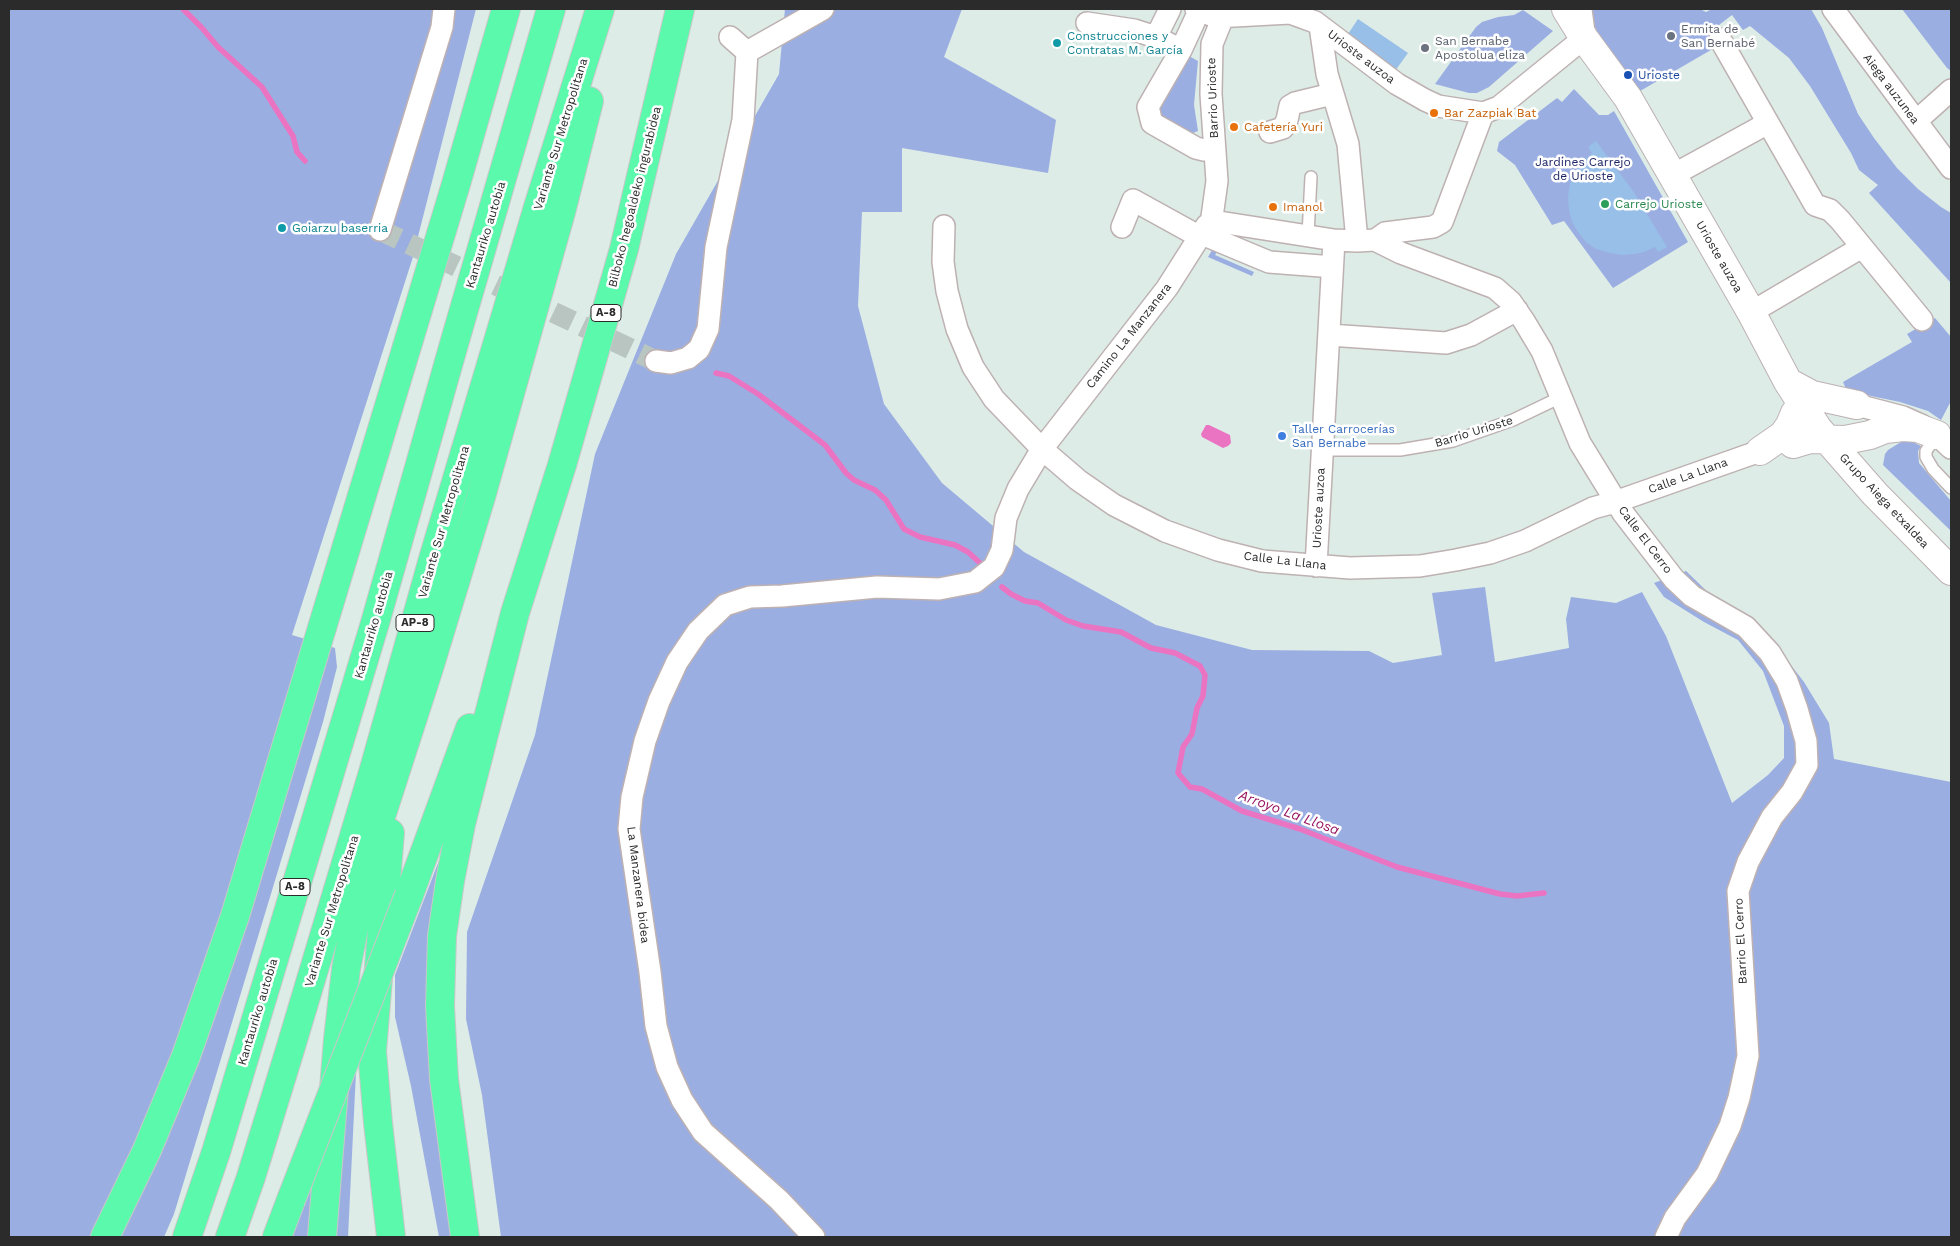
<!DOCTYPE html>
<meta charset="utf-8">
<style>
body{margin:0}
#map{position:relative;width:1960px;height:1246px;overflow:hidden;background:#ddece7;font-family:"Work Sans",sans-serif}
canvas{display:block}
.frame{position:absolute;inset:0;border:10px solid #2b2b2b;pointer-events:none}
</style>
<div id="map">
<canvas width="1960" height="1246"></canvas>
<div class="frame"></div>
</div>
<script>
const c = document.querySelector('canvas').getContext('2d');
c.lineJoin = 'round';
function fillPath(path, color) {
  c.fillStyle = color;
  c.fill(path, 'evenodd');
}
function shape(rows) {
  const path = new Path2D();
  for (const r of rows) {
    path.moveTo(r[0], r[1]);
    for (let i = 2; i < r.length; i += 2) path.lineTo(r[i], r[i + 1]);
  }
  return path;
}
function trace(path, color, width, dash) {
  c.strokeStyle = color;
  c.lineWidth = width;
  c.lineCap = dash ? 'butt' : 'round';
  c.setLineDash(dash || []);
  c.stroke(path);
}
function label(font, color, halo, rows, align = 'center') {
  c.font = font + ' "Work Sans",sans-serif';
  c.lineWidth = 5;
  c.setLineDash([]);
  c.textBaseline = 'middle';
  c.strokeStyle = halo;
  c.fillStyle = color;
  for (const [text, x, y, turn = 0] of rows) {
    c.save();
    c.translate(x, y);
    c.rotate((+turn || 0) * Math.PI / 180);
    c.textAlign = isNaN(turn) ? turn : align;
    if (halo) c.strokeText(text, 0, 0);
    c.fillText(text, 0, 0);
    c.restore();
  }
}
const green = shape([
 [9,9,476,9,412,260,292,635,335,648,337,667,323,722,174,1214,164,1237,9,1237],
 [785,9,962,9,944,57,1056,120,1048,173,902,148,902,212,862,212,858,306,884,404,942,483,1024,552,1156,625,1252,650,1369,651,1393,663,1442,655,1432,593,1485,587,1495,662,1569,648,1566,619,1571,597,1616,603,1642,592,1666,636,1732,803,1768,775,1784,758,1784,726,1763,671,1738,640,1704,622,1664,597,1654,583,1686,571,1717,601,1768,636,1804,682,1829,723,1834,759,1951,782,1951,1237,501,1237,482,1095,466,1019,467,932,535,735,595,454,676,254,779,74],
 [1592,9,1700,9,1706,12,1710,10,1708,9,1811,9,1822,28,1858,114,1874,138,1897,168,1918,189,1941,207,1951,213,1951,283,1869,193,1878,185,1859,170,1851,153,1810,86,1789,58,1750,26,1743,30,1732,15,1719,25,1723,43,1628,98,1606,55,1589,11],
 [1902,9,1951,9,1951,71,1947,68],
 [1523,10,1553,31,1489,87,1477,93,1469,93,1435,84,1476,27,1482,22,1498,17,1514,15],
 [1187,55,1198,61,1194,105,1198,131,1190,134,1160,118,1157,107],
 [1574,89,1599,115,1608,115,1614,111,1688,242,1613,288,1564,221,1552,225,1515,165,1497,151,1499,142,1557,98,1562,102],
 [1215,245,1220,247,1215,255,1254,272,1252,276,1208,257],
 [1935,318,1951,337,1951,401,1941,420,1928,411,1900,402,1847,391,1843,382,1912,342,1907,334],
 [1901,442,1913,442,1921,446,1918,451,1919,463,1951,501,1951,531,1883,465,1885,454,1888,450],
 [445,845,453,1237,439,1237,411,1086,395,1017,395,975],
 [356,1072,348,1237,331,1237,343,1096],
 [314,1173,308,1237,291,1237]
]);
const pitch = shape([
 [1358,19,1408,53,1395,71,1346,37],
 [1596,141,1633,191,1667,247,1658,252,1655,247,1644,252,1634,254,1622,255,1610,253,1596,249,1586,242,1578,232,1572,222,1569,210,1568,197,1570,183,1579,166,1592,153,1588,147]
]);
const water = shape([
 [1206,425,1209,425,1230,435,1231,443,1228,446,1223,448,1202,437,1201,434]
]);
const stream = shape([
 [183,9,202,28,218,47,262,87,293,136,297,152,305,161],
 [716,373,729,376,758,394,825,445,846,473,854,480,875,490,886,500,904,529,920,537,955,545,968,552,980,563],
 [1002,587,1011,594,1025,601,1038,603,1066,620,1083,626,1121,632,1151,648,1175,653,1200,666,1205,675,1203,696,1197,708,1192,734,1183,747,1178,773,1190,787,1202,789,1242,811,1300,829,1397,867,1500,894,1517,896,1544,893]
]);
const streetTunnel = shape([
 [380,230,656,361]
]);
const lane = shape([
 [1586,9,1589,32],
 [1308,235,1311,177],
 [1937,435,1926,451,1926,457,1933,469,1951,488],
 [1322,450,1400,450,1453,441,1513,420,1561,397]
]);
const street = shape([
 [1196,9,1216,17,1290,13,1301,17,1315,22,1397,84,1425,100,1438,106,1483,113,1499,107,1584,38],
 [1833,9,1951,168],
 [1199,11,1181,50,1148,107,1152,123,1196,148,1204,150,1215,150],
 [1087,23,1134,30,1156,37,1181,50],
 [1320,26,1327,74,1348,144,1357,241],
 [1156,37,1170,9],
 [1720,39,1815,205,1830,210,1840,220,1922,320],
 [747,52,823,9],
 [1923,115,1951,90],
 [1270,132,1283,128,1287,120,1290,106,1295,103,1332,94],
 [1673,175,1768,123],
 [1213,221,1334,240,1357,241,1375,240,1385,233,1433,227,1442,222,1483,113],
 [1213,221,1212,217,1217,181,1211,94,1212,44,1223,17,1229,9],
 [944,226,943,262,947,291,957,329,973,367,994,399,1042,449,1078,480,1114,505,1165,531,1218,550,1262,561,1350,568,1420,566,1456,560,1490,553,1525,541,1593,508,1615,502,1760,451],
 [1122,227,1133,200,1200,237],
 [380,230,442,27,444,9],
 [1202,234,1269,262,1321,266],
 [1375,240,1401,253,1495,288,1511,302,1524,321,1542,351,1580,443,1623,513,1674,579,1692,596,1746,627,1770,653,1787,681,1797,709,1806,741,1807,765,1792,792,1772,817,1748,862,1738,891,1748,1056,1739,1098,1730,1126,1707,1174,1675,1218,1666,1237],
 [1762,306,1862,247],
 [1329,335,1446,343,1471,335,1517,310],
 [656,361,671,363,688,358,699,349,708,329,716,247,743,120,747,52,730,37],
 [1857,405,1903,417,1921,425,1937,435,1951,448],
 [1316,566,1334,240],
 [814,1237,779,1200,703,1132,682,1100,667,1067,656,1026,650,972,629,829,632,797,645,741,659,701,677,662,698,631,725,605,750,597,782,596,877,587,939,589,975,582,994,567,1002,550,1006,518,1018,489,1042,449,1167,288,1207,225,1213,221]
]);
const secondary = shape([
 [1566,9,1584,38,1628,98,1751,312,1788,382,1818,429,1875,494,1951,571],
 [1788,382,1812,395,1857,405],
 [1793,444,1810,439,1845,440,1870,435,1885,429,1903,427,1918,428,1937,435],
 [1760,451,1783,435,1790,425,1795,413]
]);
const highway = shape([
 [390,833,372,1051,378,1123,391,1237],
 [409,895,470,728],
 [105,1237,147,1150,186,1056,235,916,456,184,506,9],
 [187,1237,216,1152,375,623,454,344,551,9],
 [230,1237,251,1177,289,1053,374,769,433,559,538,207,600,9],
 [277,1237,291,1200],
 [322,1237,338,1039,346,969,361,892,376,832,429,668,481,497,561,212,589,101],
 [465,1237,444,1079,440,1006,442,936,450,881,461,824,515,613,562,465,624,249,680,9]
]);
const highwayBridge = shape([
 [291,1200,409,895]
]);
const markers = [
 [1671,36,5,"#6b7280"],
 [1057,43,5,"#0f9aa8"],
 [1425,48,5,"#6b7280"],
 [1628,75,5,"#1a4fb4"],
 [1434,113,5,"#e8710a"],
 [1234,127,5,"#e8710a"],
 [1605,204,5,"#2e9e5b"],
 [1273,207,5,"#e8710a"],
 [282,228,5,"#0f9aa8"],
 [1282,436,5,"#3f7fe0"]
];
const shields = [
 [606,313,30],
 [415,623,38],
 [295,887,30]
];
const shieldNames = [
 ["A-8",606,313],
 ["AP-8",415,623],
 ["A-8",295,887]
];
const worshipNames = [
 ["Ermita de",1681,29],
 ["San Bernabé",1681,43],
 ["San Bernabe",1435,41],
 ["Apostolua eliza",1435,55]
];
const cultureNames = [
 ["Construcciones y",1067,36],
 ["Contratas M. García",1067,50],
 ["Goiarzu baserria",292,228]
];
const streetNames = [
 ["Urioste auzoa",1361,57,37],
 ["Aiega auzunea",1891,89,53],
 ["Barrio Urioste",1213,98,-92],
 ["Variante Sur Metropolitana",561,134,-73],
 ["Bilboko hegoaldeko ingurabidea",635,197,-76],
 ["Kantauriko autobia",486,235,-73],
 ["Urioste auzoa",1719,257,60],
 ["Camino La Manzanera",1129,336,-52],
 ["Barrio Urioste",1474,432,-17],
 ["Calle La Llana",1688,476,-20],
 ["Grupo Aiega etxaldea",1884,501,47],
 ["Urioste auzoa",1319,508,-87],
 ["Variante Sur Metropolitana",444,522,-74],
 ["Calle El Cerro",1645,540,53],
 ["Calle La Llana",1285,561,7],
 ["Kantauriko autobia",374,625,-74],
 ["La Manzanera bidea",638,885,83],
 ["Variante Sur Metropolitana",332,911,-73],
 ["Barrio El Cerro",1741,941,-93],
 ["Kantauriko autobia",258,1012,-73]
];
const transitNames = [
 ["Urioste",1638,75]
];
const foodNames = [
 ["Bar Zazpiak Bat",1444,113],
 ["Cafetería Yuri",1244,127],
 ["Imanol",1283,207]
];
const parkNames = [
 ["Jardines Carrejo",1583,162],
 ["de Urioste",1583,176]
];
const leisureNames = [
 ["Carrejo Urioste",1615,204]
];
const shopNames = [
 ["Taller Carrocerías",1292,429],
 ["San Bernabe",1292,443]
];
const waterNames = [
 ["Arroyo La Llosa",1289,813,20]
];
fillPath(green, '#9baee1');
fillPath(pitch, '#97bfe8');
fillPath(water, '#eb74c2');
trace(stream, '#eb74c2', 5.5);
trace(streetTunnel, '#b9c5c1', 21, [21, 11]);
trace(lane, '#beb1b2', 14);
trace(street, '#beb1b2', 24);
trace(secondary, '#beb1b2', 30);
trace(highway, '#c8c8c8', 30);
trace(lane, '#fff', 11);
trace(street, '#fff', 21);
trace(secondary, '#fff', 28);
trace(highway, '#5bf9ac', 28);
trace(highwayBridge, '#c8c8c8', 30, []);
trace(highwayBridge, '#5bf9ac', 28);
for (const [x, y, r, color] of markers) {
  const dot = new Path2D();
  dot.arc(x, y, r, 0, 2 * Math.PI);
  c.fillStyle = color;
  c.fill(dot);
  trace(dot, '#fff', 2);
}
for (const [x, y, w] of shields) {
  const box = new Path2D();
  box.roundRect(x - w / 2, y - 8.5, w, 17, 4);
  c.fillStyle = '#fff';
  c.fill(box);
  trace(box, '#2b2b2b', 1);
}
label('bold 11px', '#2b2b2b', null, shieldNames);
label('12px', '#5b616d', '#fff', worshipNames, 'left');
label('12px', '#0d838f', '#fff', cultureNames, 'left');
label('12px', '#2b2b2b', '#fff', streetNames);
label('12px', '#164399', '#fff', transitNames, 'left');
label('12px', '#c56008', '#fff', foodNames, 'left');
label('12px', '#1d2666', '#fff', parkNames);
label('12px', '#27864d', '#fff', leisureNames, 'left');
label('12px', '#366cbe', '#fff', shopNames, 'left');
label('italic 14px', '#98125f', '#fff', waterNames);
</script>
